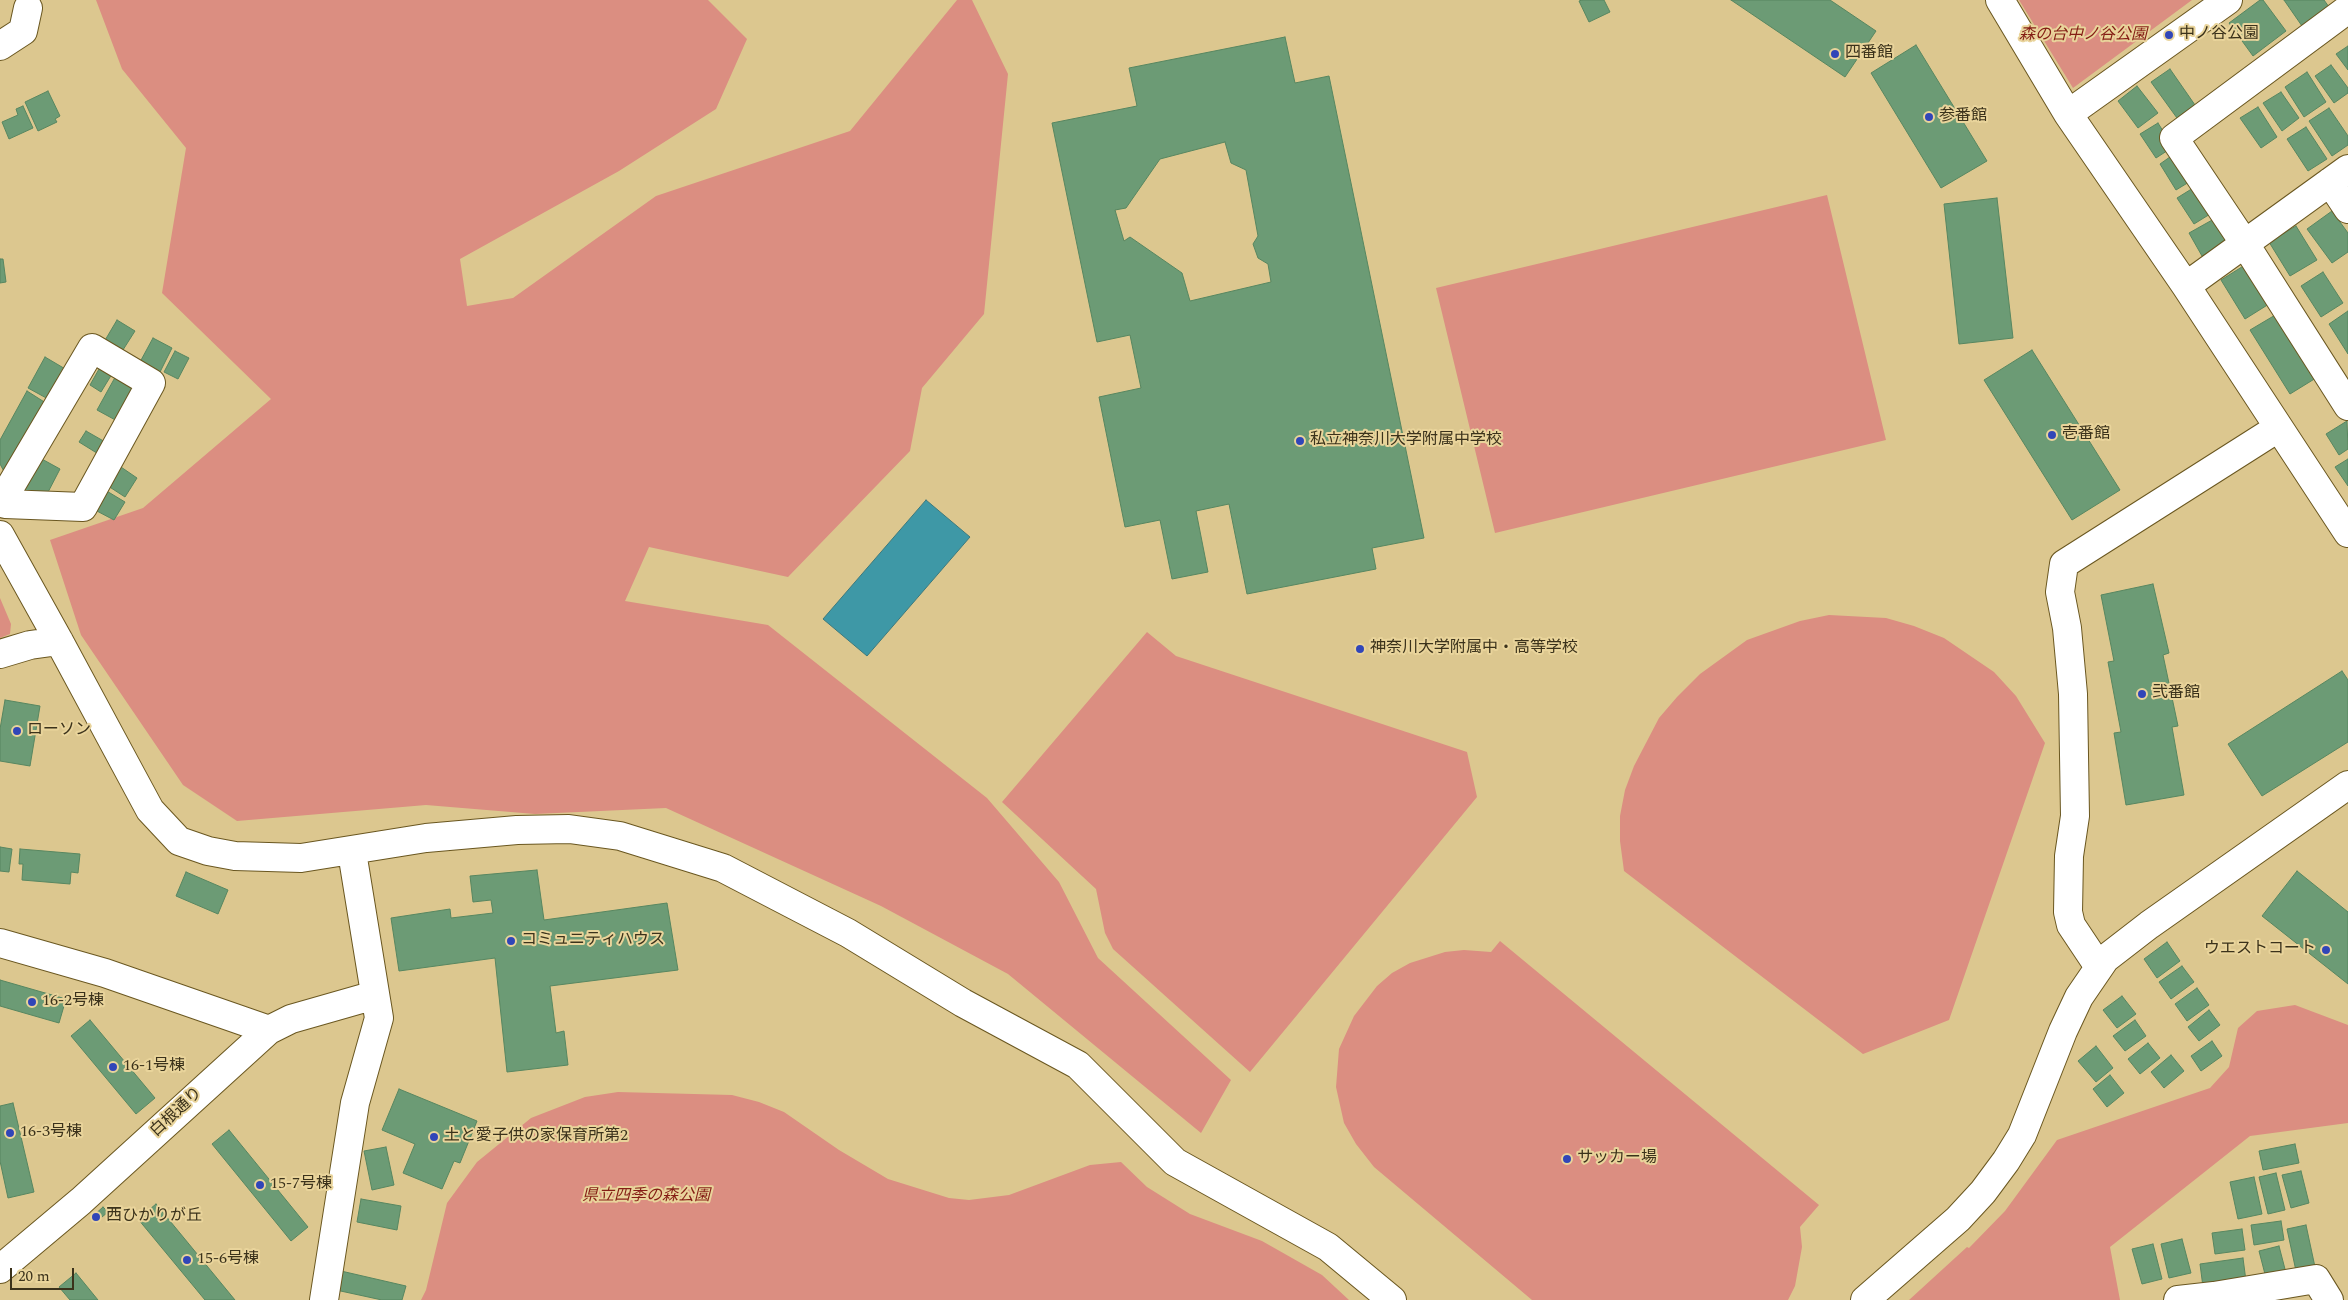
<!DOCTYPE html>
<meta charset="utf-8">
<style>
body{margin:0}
#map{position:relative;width:2348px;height:1300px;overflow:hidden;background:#dcc78f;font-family:Spectral,serif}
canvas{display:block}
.scale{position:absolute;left:10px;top:1268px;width:64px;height:22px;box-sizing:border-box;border:2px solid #3b321b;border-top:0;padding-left:6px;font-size:15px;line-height:18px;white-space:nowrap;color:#3b321b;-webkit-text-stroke:4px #e9d49b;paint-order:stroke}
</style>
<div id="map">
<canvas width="2348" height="1300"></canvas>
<div class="scale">20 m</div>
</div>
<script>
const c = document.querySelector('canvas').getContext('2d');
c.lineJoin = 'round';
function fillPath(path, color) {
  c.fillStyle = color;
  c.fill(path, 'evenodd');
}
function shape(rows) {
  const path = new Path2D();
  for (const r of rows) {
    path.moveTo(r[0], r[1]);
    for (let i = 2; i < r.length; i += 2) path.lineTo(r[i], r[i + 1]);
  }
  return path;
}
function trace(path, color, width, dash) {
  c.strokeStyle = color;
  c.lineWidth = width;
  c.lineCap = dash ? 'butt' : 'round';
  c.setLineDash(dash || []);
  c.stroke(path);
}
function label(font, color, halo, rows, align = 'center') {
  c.font = font + ' Spectral,"Noto Sans JP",serif';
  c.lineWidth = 4;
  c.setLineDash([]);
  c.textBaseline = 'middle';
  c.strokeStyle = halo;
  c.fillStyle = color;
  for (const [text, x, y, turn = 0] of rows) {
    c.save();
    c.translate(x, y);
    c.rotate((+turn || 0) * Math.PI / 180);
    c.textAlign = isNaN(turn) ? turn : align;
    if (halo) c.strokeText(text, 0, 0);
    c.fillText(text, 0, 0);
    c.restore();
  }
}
const green = shape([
 [96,0,708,0,747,39,716,109,619,171,460,259,467,306,513,298,656,196,850,131,957,0,972,0,1008,74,984,314,922,388,910,451,788,577,649,547,625,601,768,625,987,798,1059,882,1098,958,1231,1080,1201,1133,1008,974,881,906,666,808,535,814,426,805,237,821,183,785,81,635,50,540,143,508,271,399,162,293,186,148,122,69],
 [2019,0,2192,0,2073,88],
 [1827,195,1886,440,1495,533,1436,288],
 [0,598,11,624,10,634,0,638],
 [1829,615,1886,618,1914,626,1944,638,1994,672,2016,696,2045,743,1949,1020,1863,1054,1624,871,1620,841,1620,816,1625,790,1634,766,1659,718,1677,697,1700,674,1747,640,1800,621],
 [1147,632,1176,656,1467,752,1477,797,1250,1072,1113,949,1105,933,1096,889,1002,802],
 [1500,941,1819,1205,1800,1227,1802,1247,1795,1286,1788,1300,1532,1300,1374,1167,1356,1144,1344,1123,1336,1087,1339,1049,1354,1016,1377,986,1392,973,1410,963,1445,952,1464,950,1491,952],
 [2295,1005,2348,1025,2348,1123,2250,1136,2110,1247,2120,1300,1909,1300,1967,1247,1969,1248,2005,1211,2057,1140,2210,1088,2229,1067,2238,1028,2257,1011],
 [618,1092,732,1095,759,1102,784,1112,839,1150,888,1179,949,1198,969,1200,1009,1195,1090,1165,1121,1162,1147,1187,1190,1214,1262,1241,1322,1275,1349,1300,421,1300,426,1290,447,1203,477,1162,531,1118,585,1097]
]);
const water = shape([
 [926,500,970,537,867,656,823,619,926,500]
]);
const building = shape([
 [1582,0,1604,0,1610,12,1589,22,1579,1,1582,0],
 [1731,0,1830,0,1876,31,1845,77,1731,0],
 [2260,0,2263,0,2286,31,2253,56,2229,23,2260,0],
 [2284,0,2324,0,2329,7,2302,26,2284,0],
 [1285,37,1295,83,1329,76,1424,538,1372,548,1376,569,1247,594,1229,504,1196,511,1208,572,1172,579,1160,520,1125,527,1099,397,1141,388,1130,335,1097,342,1052,123,1137,106,1129,68,1285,37],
 [1225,142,1231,163,1246,170,1258,236,1253,244,1258,258,1268,264,1271,282,1190,301,1182,273,1130,237,1124,241,1115,210,1126,208,1160,159,1225,142],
 [1916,45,1987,161,1941,188,1871,73,1916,45],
 [2348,46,2348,70,2336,54,2348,46],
 [2331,65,2348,88,2348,93,2334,103,2315,76,2331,65],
 [2170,69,2195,105,2177,118,2151,82,2170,69],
 [2307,72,2326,102,2304,117,2285,87,2307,72],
 [2137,86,2158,113,2138,128,2118,101,2137,86],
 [48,91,60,116,55,119,57,122,38,131,25,102,48,91],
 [2281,92,2299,118,2282,131,2263,103,2281,92],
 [23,106,33,128,9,139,2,122,18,115,16,109,23,106],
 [2258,107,2277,137,2261,148,2240,118,2258,107],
 [2329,108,2348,136,2348,145,2332,156,2309,121,2329,108],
 [2158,123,2173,147,2156,158,2140,134,2158,123],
 [2306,127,2327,159,2308,171,2287,139,2306,127],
 [2177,152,2194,179,2176,190,2160,164,2177,152],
 [2198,185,2215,211,2194,224,2177,198,2198,185],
 [1997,198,2013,338,1959,344,1944,204,1997,198],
 [2332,211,2348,233,2348,252,2332,263,2307,229,2332,211],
 [2214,219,2227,242,2202,256,2189,233,2214,219],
 [2296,226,2317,260,2290,276,2269,242,2296,226],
 [0,259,3,259,6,282,0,283,0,259],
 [2245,265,2269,304,2245,319,2221,280,2245,265],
 [2323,272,2343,303,2321,317,2301,286,2323,272],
 [2348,311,2348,354,2329,324,2348,311],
 [2277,314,2316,378,2290,394,2250,330,2277,314],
 [117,320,135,331,121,353,104,342,117,320],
 [153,338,172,348,160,372,140,362,153,338],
 [2032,350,2120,490,2072,520,1984,380,2032,350],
 [175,351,189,358,178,379,164,372,175,351],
 [45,357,67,370,50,400,28,388,45,357],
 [103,362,115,369,101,392,90,385,103,362],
 [118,372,138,390,119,422,97,410,118,372],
 [27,391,49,405,7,477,0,464,0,440,27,391],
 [2347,421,2348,449,2339,455,2326,434,2347,421],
 [86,431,107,443,100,455,79,442,86,431],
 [40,458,60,469,45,498,20,492,40,458],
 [2348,459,2348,486,2335,467,2348,459],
 [118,465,137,478,125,497,105,484,118,465],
 [105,490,125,502,114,520,95,510,105,490],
 [2153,584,2169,653,2163,655,2178,726,2172,727,2184,795,2126,805,2114,733,2121,732,2108,662,2114,661,2101,595,2153,584],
 [2342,671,2348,680,2348,742,2262,796,2228,744,2342,671],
 [5,700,40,706,30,766,0,761,0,729,5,700],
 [0,847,12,849,9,872,0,871,0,847],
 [20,849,80,854,78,873,71,872,70,884,22,880,23,864,19,864,20,849],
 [537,870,544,920,667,903,678,970,550,986,556,1033,564,1031,568,1065,507,1072,495,958,399,971,391,918,450,909,451,918,493,913,491,900,473,902,470,876,537,870],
 [2297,871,2348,912,2348,984,2262,916,2297,871],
 [186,872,228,890,218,914,176,896,186,872],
 [2167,942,2180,961,2157,978,2144,959,2167,942],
 [2182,966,2194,982,2171,999,2159,982,2182,966],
 [0,980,66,999,59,1023,0,1006,0,980],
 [2197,988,2209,1005,2187,1021,2175,1004,2197,988],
 [2122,996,2136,1014,2117,1028,2103,1010,2122,996],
 [2209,1010,2220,1025,2199,1041,2188,1027,2209,1010],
 [90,1020,155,1098,136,1114,71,1036,90,1020],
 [2135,1020,2146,1036,2125,1051,2113,1036,2135,1020],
 [2212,1041,2222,1056,2201,1071,2191,1056,2212,1041],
 [2148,1043,2160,1058,2140,1074,2128,1059,2148,1043],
 [2096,1046,2113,1068,2096,1082,2078,1061,2096,1046],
 [2171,1055,2184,1071,2164,1088,2151,1072,2171,1055],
 [2110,1075,2124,1093,2107,1107,2093,1089,2110,1075],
 [399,1089,477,1121,460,1163,454,1161,442,1189,403,1173,415,1144,382,1130,399,1089],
 [13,1103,34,1192,8,1198,0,1161,0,1106,13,1103],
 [229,1130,308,1227,291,1241,212,1144,229,1130],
 [2295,1144,2299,1163,2263,1170,2259,1151,2295,1144],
 [386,1147,394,1185,372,1190,364,1151,386,1147],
 [2301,1171,2309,1203,2291,1208,2282,1175,2301,1171],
 [2276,1173,2285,1210,2268,1214,2259,1177,2276,1173],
 [2254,1177,2262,1214,2238,1219,2230,1182,2254,1177],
 [361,1199,401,1206,397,1230,357,1222,361,1199],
 [156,1204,235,1300,205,1300,138,1219,156,1204],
 [103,1207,108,1212,96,1222,92,1217,103,1207],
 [2281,1221,2284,1240,2254,1245,2251,1225,2281,1221],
 [2306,1225,2315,1267,2296,1271,2287,1229,2306,1225],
 [2242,1229,2245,1250,2215,1254,2212,1233,2242,1229],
 [2182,1239,2191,1273,2169,1278,2161,1244,2182,1239],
 [2153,1244,2162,1279,2142,1284,2132,1249,2153,1244],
 [2279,1246,2286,1273,2266,1278,2259,1251,2279,1246],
 [2243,1258,2246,1281,2203,1287,2200,1264,2243,1258],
 [341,1271,406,1286,402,1300,382,1300,336,1290,341,1271],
 [76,1273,98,1300,70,1300,59,1287,76,1273]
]);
const minor = shape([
 [2000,0,2068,114],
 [2228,0,2068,114,2186,286,2348,533],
 [2348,9,2174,138,2245,244,2348,406],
 [0,46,23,31,28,8],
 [2330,182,2348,209],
 [2186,286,2348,169],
 [3,499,92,348,151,383,83,507,5,504],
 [0,535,59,641,150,810,179,841,208,851,235,856,301,858,426,838,517,830,569,829,620,836,723,868,848,933,963,1003,1078,1065,1175,1162,1328,1247,1392,1300],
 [0,654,30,645,59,641],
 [0,943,105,973,269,1030],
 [2099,967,2071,925,2068,912,2069,856,2075,816,2073,694,2067,628,2060,592,2064,564,2278,428],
 [0,1269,81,1201,269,1030,291,1019,375,995],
 [324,1300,355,1103,379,1018,352,852],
 [1865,1300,1958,1219,1983,1192,2006,1161,2022,1135,2063,1031,2079,997,2105,959,2149,925,2348,785],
 [2178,1300,2214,1296,2316,1279,2329,1300]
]);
const markers = [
 [2169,35,5,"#3146b8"],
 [1835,54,5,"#3146b8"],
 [1929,117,5,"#3146b8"],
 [2052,435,5,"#3146b8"],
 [1300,441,5,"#3146b8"],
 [1360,649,5,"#3146b8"],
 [2142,694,5,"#3146b8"],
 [17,731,5,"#3146b8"],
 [511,941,5,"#3146b8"],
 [2326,950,5,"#3146b8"],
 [32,1002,5,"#3146b8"],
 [113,1067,5,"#3146b8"],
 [10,1133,5,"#3146b8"],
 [434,1137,5,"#3146b8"],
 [1567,1159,5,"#3146b8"],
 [260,1185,5,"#3146b8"],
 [96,1217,5,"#3146b8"],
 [187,1260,5,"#3146b8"]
];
const poiNames = [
 ["中ノ谷公園",2179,35],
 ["四番館",1845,54],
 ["参番館",1939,117],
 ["壱番館",2062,435],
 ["私立神奈川大学附属中学校",1310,441],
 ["神奈川大学附属中・高等学校",1370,649],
 ["弐番館",2152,694],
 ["ローソン",27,731],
 ["コミュニティハウス",521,941],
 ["ウエストコート",2316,950,"right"],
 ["16-2号棟",42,1002],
 ["16-1号棟",123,1067],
 ["16-3号棟",20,1133],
 ["土と愛子供の家保育所第2",444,1137],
 ["サッカー場",1577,1159],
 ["15-7号棟",270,1185],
 ["西ひかりが丘",106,1217],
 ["15-6号棟",197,1260]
];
const parkNames = [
 ["森の台中ノ谷公園",2083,36],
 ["県立四季の森公園",646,1197]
];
const streetNames = [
 ["白根通り",177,1113,-43]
];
fillPath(green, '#db8e81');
fillPath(water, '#3e98a6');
trace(water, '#3d797c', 1);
fillPath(building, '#6c9b75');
trace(building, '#578660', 1);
trace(minor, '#6a5720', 30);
trace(minor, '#fff', 28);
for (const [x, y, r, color] of markers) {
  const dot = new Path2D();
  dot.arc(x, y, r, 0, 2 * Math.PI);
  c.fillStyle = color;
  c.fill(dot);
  trace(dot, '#e9d49b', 2);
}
label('16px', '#3b321b', '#e9d49b', poiNames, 'left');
label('italic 16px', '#851e15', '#e9d49b', parkNames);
label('16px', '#3b321b', '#e9d49b', streetNames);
</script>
